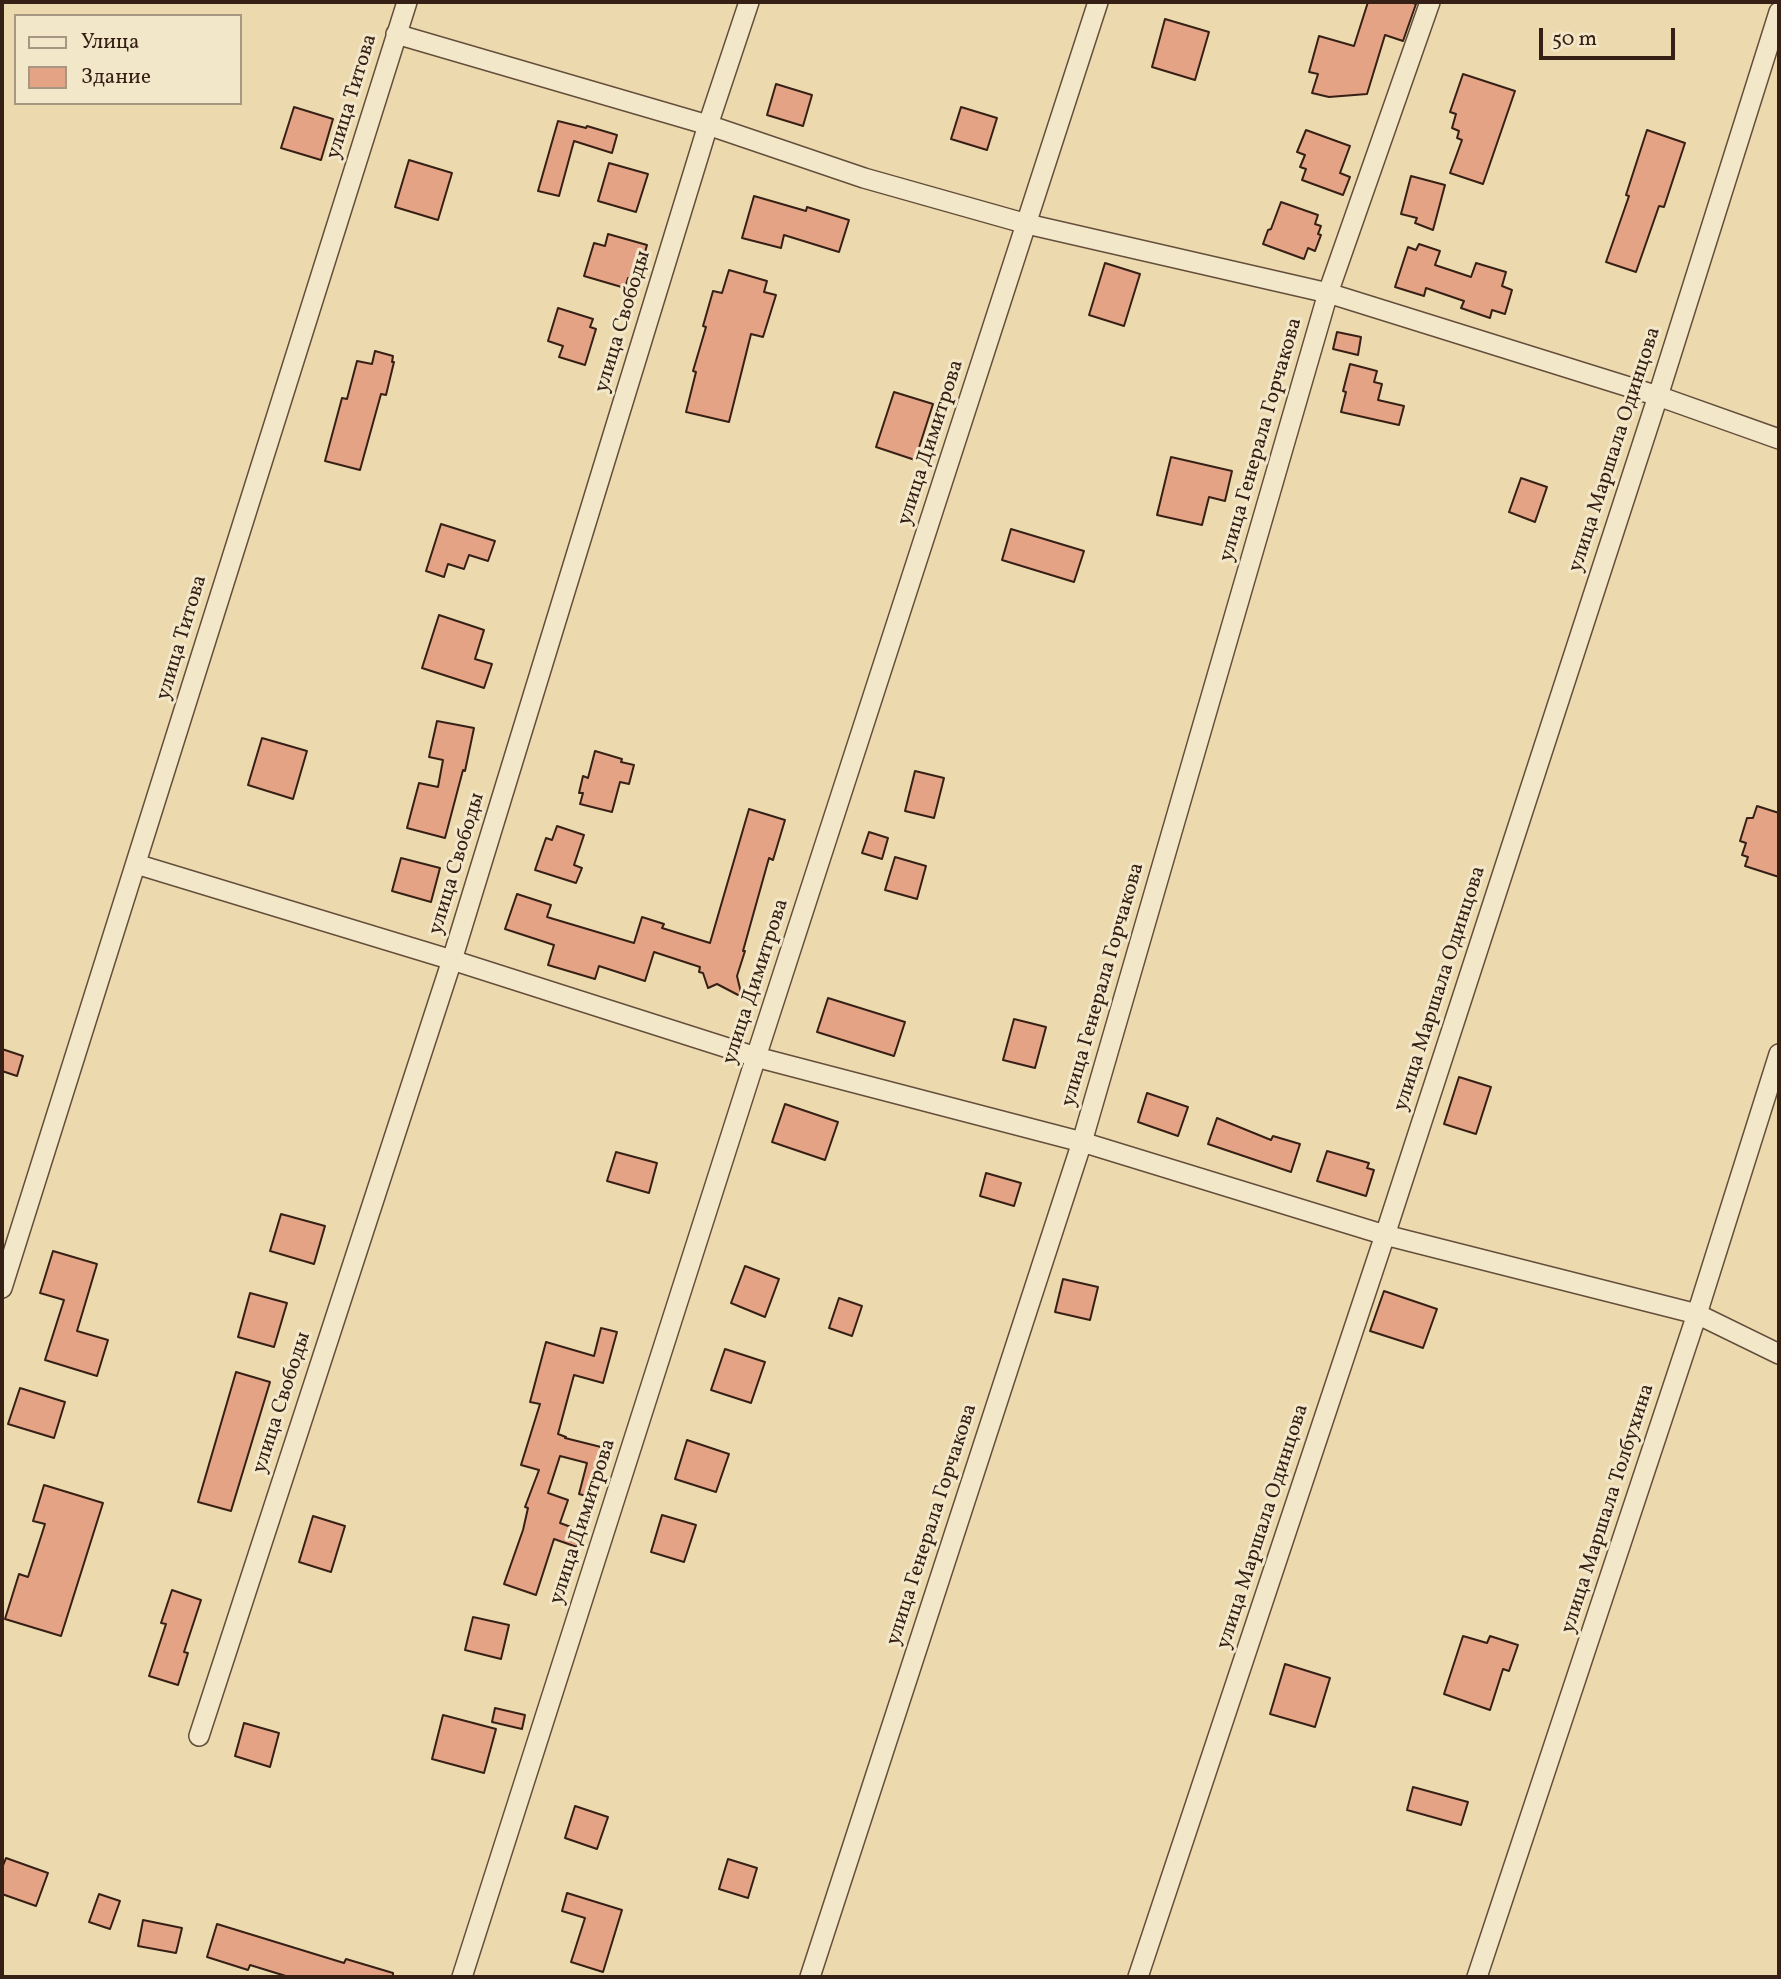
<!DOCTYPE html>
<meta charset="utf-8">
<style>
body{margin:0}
#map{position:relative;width:1781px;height:1979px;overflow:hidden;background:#ecdaae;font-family:Vollkorn,serif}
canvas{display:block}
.frame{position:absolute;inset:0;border:4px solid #362015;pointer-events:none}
.legend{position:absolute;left:14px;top:14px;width:228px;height:91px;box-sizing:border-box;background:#f3e7ca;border:2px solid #a79782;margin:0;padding:9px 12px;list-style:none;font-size:21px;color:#362015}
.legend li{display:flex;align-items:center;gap:14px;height:35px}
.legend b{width:35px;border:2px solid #a79782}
.scale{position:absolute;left:1539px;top:28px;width:136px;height:32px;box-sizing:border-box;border:4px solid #362015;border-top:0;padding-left:9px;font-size:21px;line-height:24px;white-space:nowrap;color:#362015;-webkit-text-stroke:5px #f3e7ca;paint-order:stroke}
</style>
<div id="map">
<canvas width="1781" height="1979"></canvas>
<div class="frame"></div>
<ul class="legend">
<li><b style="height:9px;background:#f3e7ca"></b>Улица</li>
<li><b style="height:19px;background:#e5a386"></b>Здание</li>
</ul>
<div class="scale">50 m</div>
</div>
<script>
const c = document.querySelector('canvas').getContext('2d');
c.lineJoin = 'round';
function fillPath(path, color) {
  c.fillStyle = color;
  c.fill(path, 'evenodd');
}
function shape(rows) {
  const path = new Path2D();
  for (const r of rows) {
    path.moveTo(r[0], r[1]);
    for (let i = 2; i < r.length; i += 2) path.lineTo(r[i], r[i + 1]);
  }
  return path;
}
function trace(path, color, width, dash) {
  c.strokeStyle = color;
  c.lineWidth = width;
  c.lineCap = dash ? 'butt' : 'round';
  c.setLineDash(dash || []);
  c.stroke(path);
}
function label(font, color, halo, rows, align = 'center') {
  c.font = font + ' Vollkorn,serif';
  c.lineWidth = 6;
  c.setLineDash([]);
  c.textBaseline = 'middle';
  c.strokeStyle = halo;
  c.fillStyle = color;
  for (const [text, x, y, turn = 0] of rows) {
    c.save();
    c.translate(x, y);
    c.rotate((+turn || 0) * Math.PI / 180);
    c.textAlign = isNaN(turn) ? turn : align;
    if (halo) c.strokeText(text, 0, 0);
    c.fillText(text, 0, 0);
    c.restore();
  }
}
const building = shape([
 [1368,2,1410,2,1416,4,1403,41,1385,35,1367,94,1329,97,1312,93,1318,74,1309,72,1319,36,1354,46,1368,2],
 [1165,19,1209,32,1195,80,1152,67,1165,19],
 [1463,74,1515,91,1483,184,1450,173,1462,140,1457,138,1459,131,1452,128,1456,114,1450,112,1463,74],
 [776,84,812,95,803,126,767,115,776,84],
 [294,107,333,119,321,160,281,148,294,107],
 [961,107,997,118,987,150,951,139,961,107],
 [558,121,586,128,587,126,617,135,612,153,574,141,559,196,538,191,558,121],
 [1306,130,1350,146,1340,173,1350,177,1343,195,1302,180,1306,169,1300,167,1305,155,1297,152,1306,130],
 [1647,130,1685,143,1664,207,1659,206,1636,272,1606,262,1629,196,1626,195,1647,130],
 [409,160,452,173,438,220,395,207,409,160],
 [609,163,648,174,636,212,598,201,609,163],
 [1411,176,1445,185,1433,230,1415,223,1417,218,1401,214,1411,176],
 [754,196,806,211,807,207,849,220,839,252,784,235,781,248,742,238,754,196],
 [1281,202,1318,215,1315,224,1321,226,1318,234,1321,235,1315,251,1308,248,1304,259,1263,244,1268,230,1271,229,1281,202],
 [608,234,647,245,637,281,628,278,625,288,584,276,594,243,605,246,608,234],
 [1419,244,1440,251,1435,265,1471,277,1476,263,1506,272,1502,286,1512,290,1505,314,1492,310,1490,318,1461,308,1464,301,1426,288,1424,296,1395,287,1408,247,1416,250,1419,244],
 [1105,263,1140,274,1124,326,1089,315,1105,263],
 [729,270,767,281,764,292,776,295,763,337,751,334,729,422,686,412,696,372,693,371,706,327,703,326,713,291,722,293,729,270],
 [558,308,593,319,590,327,596,329,585,365,559,357,563,346,548,341,558,308],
 [1337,332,1361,337,1358,355,1333,349,1337,332],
 [375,351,393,356,392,362,394,362,386,395,381,394,360,470,325,461,342,398,347,399,357,361,372,364,375,351],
 [1350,364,1377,371,1374,382,1382,384,1378,400,1404,406,1399,425,1341,412,1346,392,1343,391,1350,364],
 [894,392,933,404,915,460,876,447,894,392],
 [1171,457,1232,471,1225,501,1209,497,1202,525,1157,515,1171,457],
 [1521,478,1547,487,1535,522,1509,512,1521,478],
 [441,524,495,541,488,561,469,555,464,569,448,564,444,577,426,571,441,524],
 [1011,529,1084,551,1074,582,1002,560,1011,529],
 [439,615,484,630,475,659,492,664,484,688,422,668,439,615],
 [437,721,474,728,465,771,463,770,445,838,407,828,419,783,438,787,443,760,429,757,437,721],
 [262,738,307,751,293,799,248,785,262,738],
 [595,751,622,759,621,762,634,765,629,784,620,782,612,812,580,804,583,793,579,793,583,776,588,778,595,751],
 [915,771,944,778,934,818,905,811,915,771],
 [1757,806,1779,813,1779,877,1745,866,1748,857,1742,855,1746,843,1740,841,1747,818,1753,818,1757,806],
 [749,809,785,820,773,860,769,858,743,951,745,951,737,976,742,997,717,984,708,988,703,973,699,972,700,967,654,952,645,981,599,966,595,979,548,965,554,945,505,929,517,894,551,905,547,917,634,943,642,917,664,924,662,928,710,943,749,809],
 [557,826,584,835,574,865,582,868,576,883,535,870,546,838,552,840,557,826],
 [869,832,888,838,882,859,862,853,869,832],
 [895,857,926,866,917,899,885,890,895,857],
 [401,858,440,868,431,902,392,891,401,858],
 [828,998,905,1022,894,1056,817,1032,828,998],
 [1014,1019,1046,1027,1035,1068,1003,1060,1014,1019],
 [2,1049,23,1056,17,1076,2,1071,2,1049],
 [1459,1077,1491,1087,1476,1134,1444,1124,1459,1077],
 [1147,1093,1188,1107,1178,1136,1138,1122,1147,1093],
 [785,1104,838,1122,825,1160,772,1142,785,1104],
 [1217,1118,1271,1140,1273,1136,1300,1144,1291,1172,1208,1144,1217,1118],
 [1327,1151,1369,1163,1367,1168,1374,1170,1366,1196,1317,1181,1327,1151],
 [616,1152,657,1163,649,1193,607,1181,616,1152],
 [986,1173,1021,1183,1014,1206,980,1196,986,1173],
 [281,1214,325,1226,314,1264,270,1251,281,1214],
 [53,1251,97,1264,77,1331,108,1340,97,1376,45,1360,64,1300,40,1293,53,1251],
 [745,1266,779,1279,765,1317,731,1303,745,1266],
 [1063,1279,1098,1287,1090,1320,1055,1312,1063,1279],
 [1384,1291,1437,1309,1423,1348,1370,1331,1384,1291],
 [250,1293,287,1303,274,1347,238,1337,250,1293],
 [839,1298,862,1306,852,1336,829,1328,839,1298],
 [601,1328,617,1332,603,1383,574,1375,558,1434,566,1437,565,1438,609,1449,597,1499,579,1494,587,1463,560,1456,548,1493,568,1500,560,1523,582,1531,577,1547,554,1539,536,1595,504,1584,523,1530,528,1508,525,1507,539,1470,521,1465,540,1404,530,1402,546,1342,594,1356,601,1328],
 [725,1349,765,1362,751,1403,711,1390,725,1349],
 [236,1372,270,1382,231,1511,198,1502,236,1372],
 [20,1388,65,1402,54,1438,8,1424,20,1388],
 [687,1440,729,1454,716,1492,675,1479,687,1440],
 [44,1485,103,1503,61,1636,5,1619,19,1574,28,1577,45,1524,33,1521,44,1485],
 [662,1515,696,1525,684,1562,651,1552,662,1515],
 [313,1516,345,1526,331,1572,299,1562,313,1516],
 [172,1590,201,1600,184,1652,188,1653,178,1685,149,1676,166,1624,161,1623,172,1590],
 [473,1617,509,1625,501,1659,465,1650,473,1617],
 [1463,1636,1487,1643,1490,1636,1518,1645,1509,1671,1503,1669,1490,1710,1444,1694,1463,1636],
 [1285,1664,1330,1678,1315,1727,1270,1714,1285,1664],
 [495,1708,525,1715,522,1729,492,1722,495,1708],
 [443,1715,496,1729,484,1773,432,1759,443,1715],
 [244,1723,279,1733,270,1767,235,1756,244,1723],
 [1413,1787,1468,1802,1461,1825,1407,1810,1413,1787],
 [575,1806,608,1817,597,1849,565,1838,575,1806],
 [6,1858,48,1873,36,1906,2,1894,2,1868,6,1858],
 [728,1859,757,1868,748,1898,719,1889,728,1859],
 [567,1893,622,1910,603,1972,571,1962,585,1918,562,1911,567,1893],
 [99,1894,120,1901,110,1929,89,1922,99,1894],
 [143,1920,182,1928,176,1953,138,1946,143,1920],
 [217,1924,344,1963,346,1959,393,1973,393,1977,289,1977,250,1965,248,1970,207,1957,217,1924]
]);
const minor = shape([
 [396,34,708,125,864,178,1027,224,1328,293,1658,396,1779,439],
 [136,864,452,960,756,1057,1082,1142,1385,1235,1697,1314,1779,1354],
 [2,1288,407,2],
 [199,1736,452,960,708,125,749,2],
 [462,1977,756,1057,1098,2],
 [810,1977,1082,1142,1328,293,1430,2],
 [1138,1977,1385,1235,1658,396,1779,12],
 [1477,1977,1697,1314,1779,1054]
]);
const streetNames = [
 ["улица Титова",353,97,-73],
 ["улица Свободы",624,322,-73],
 ["улица Генерала Горчакова",1262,440,-74],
 ["улица Димитрова",932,443,-72],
 ["улица Маршала Одинцова",1616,450,-72],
 ["улица Титова",183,638,-73],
 ["улица Свободы",458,864,-73],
 ["улица Димитрова",757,982,-72],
 ["улица Генерала Горчакова",1104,985,-74],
 ["улица Маршала Одинцова",1441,989,-72],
 ["улица Свободы",283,1403,-72],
 ["улица Маршала Толбухина",1609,1509,-72],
 ["улица Димитрова",584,1522,-72],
 ["улица Генерала Горчакова",933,1525,-72],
 ["улица Маршала Одинцова",1264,1527,-72]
];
fillPath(building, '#e5a386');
trace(building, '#362015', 2);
trace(minor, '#644e3b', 22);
trace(minor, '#f3e7ca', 19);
label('21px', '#362015', '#f3e7ca', streetNames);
</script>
